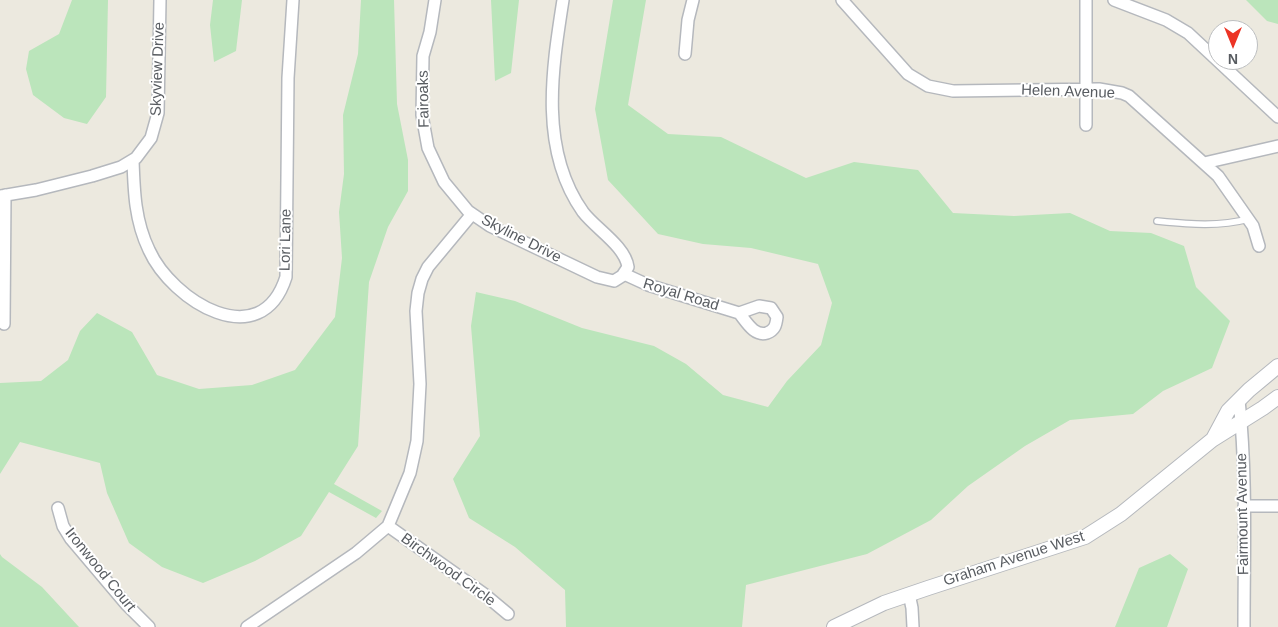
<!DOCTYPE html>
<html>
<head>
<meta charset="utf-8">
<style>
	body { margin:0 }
	#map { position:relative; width:1278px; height:627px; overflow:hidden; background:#ece9df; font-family:Helvetica,sans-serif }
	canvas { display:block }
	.north { position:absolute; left:1208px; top:20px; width:50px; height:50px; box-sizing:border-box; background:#fff; border:1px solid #bcbec0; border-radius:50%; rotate:180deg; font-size:14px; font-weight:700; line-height:20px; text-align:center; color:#585c61 }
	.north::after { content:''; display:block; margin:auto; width:18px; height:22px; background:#ec3425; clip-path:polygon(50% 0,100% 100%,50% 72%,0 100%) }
</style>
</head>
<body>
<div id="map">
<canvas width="1278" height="627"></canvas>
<div class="north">N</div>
</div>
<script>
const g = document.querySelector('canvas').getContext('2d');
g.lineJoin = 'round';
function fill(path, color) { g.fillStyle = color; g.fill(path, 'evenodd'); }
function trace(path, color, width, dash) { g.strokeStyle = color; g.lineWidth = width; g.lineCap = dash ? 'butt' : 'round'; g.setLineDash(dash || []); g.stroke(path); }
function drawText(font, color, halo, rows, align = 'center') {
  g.font = font + ' Helvetica,sans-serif'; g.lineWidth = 4; g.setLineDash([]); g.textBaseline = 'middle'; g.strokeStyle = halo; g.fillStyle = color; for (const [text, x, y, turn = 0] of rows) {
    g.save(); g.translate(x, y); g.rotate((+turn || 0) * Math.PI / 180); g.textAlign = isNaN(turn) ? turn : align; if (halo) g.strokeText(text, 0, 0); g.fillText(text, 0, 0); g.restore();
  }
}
fill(new Path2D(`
	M72 0H108L106 97 87 124 64 118 33 95 26 69 29 51 59 34Z
	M213 0H242L236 51 214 62 210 25Z
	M361 0H394L397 104 408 160V191L388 227 369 282 358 446 334 484 382 511 376 518 329 492 301 536 255 561 203 583 162 567 129 543 107 493 100 463 20 442 0 474V383L41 381 68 360 80 331 97 313 132 332 157 375 199 389 252 385 295 370 335 317 342 258 339 212 344 174 343 115 358 54Z
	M491 0H519L511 73 495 81Z
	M613 0H646L628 105 668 134 721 137 806 178 854 162 918 170 953 213 1014 216 1070 213 1110 231 1151 233 1184 246 1196 287 1230 321 1212 368 1163 391 1133 414 1070 420 1025 446 968 486 931 520 867 554 746 585 742 627H566L565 590 515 547 469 518 453 479 480 436 471 326 476 292 515 301 582 328 654 346 686 364 723 395 768 407 787 381 821 345 832 303 818 264 751 248 703 244 658 234 608 180 595 109Z
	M1246 0H1278V24L1267 21Z
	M0 554 2 557 42 587 79 627H0Z
	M1170 554 1188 569 1167 627H1115L1139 568Z`), '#bbe5bb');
const service = new Path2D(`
	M1157 221C1189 224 1218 227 1249 219`);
const minor = new Path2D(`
	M435 0 430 32 423 56 422 115 428 148 444 182 468 211 490 226 597 277 614 281 622 276 628 267C625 246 596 229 583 212 539 150 552 70 563 0
	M842 0 908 74 928 86 953 91 1099 89 1122 93 1129 96 1218 176 1253 226 1259 246
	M1086 0V125
	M1114 0 1166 20 1188 33 1278 117
	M685 54 688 20 693 0
	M133 160C134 192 135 221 149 250 172 301 261 356 286 277L288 78 293 0
	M1204 163 1278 146
	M0 196 36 190 92 176 121 167 136 158 151 138 158 113 160 0
	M624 274 648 285 739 313
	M759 306 771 308 777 317C776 325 775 330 767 333 754 337 746 321 739 313Z
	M4 324 5 195
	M1239 400C1247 475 1244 552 1244 627
	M1244 506H1278
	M58 508 63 526 71 539 126 604 149 627
	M388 526 484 594 508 614
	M909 594 912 608 913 627
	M247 627 356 553 388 526 410 473 417 441 420 384 416 311 418 293 422 279 428 267 472 214`);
const tertiary = new Path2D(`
	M1213 439 1228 411 1249 390 1278 366
	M834 627 884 603 928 588 1085 537 1121 514 1212 440 1263 408 1278 397`);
trace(service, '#b5b8bd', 8);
trace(minor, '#b5b8bd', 14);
trace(tertiary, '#b5b8bd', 16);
trace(service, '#fff', 5.5);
trace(minor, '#fff', 11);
trace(tertiary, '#fff', 14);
drawText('15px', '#585c61', '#fff', [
	["Skyview Drive",158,69,-88],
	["Helen Avenue",1068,92,2],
	["Fairoaks",424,99,-91],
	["Skyline Drive",521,239,27],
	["Lori Lane",286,240,-89],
	["Royal Road",681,295,17],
	["Fairmount Avenue",1243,514,-91],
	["Graham Avenue West",1014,559,-18],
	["Ironwood Court",100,570,51],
	["Birchwood Circle",448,570,36]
]);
</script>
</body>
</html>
